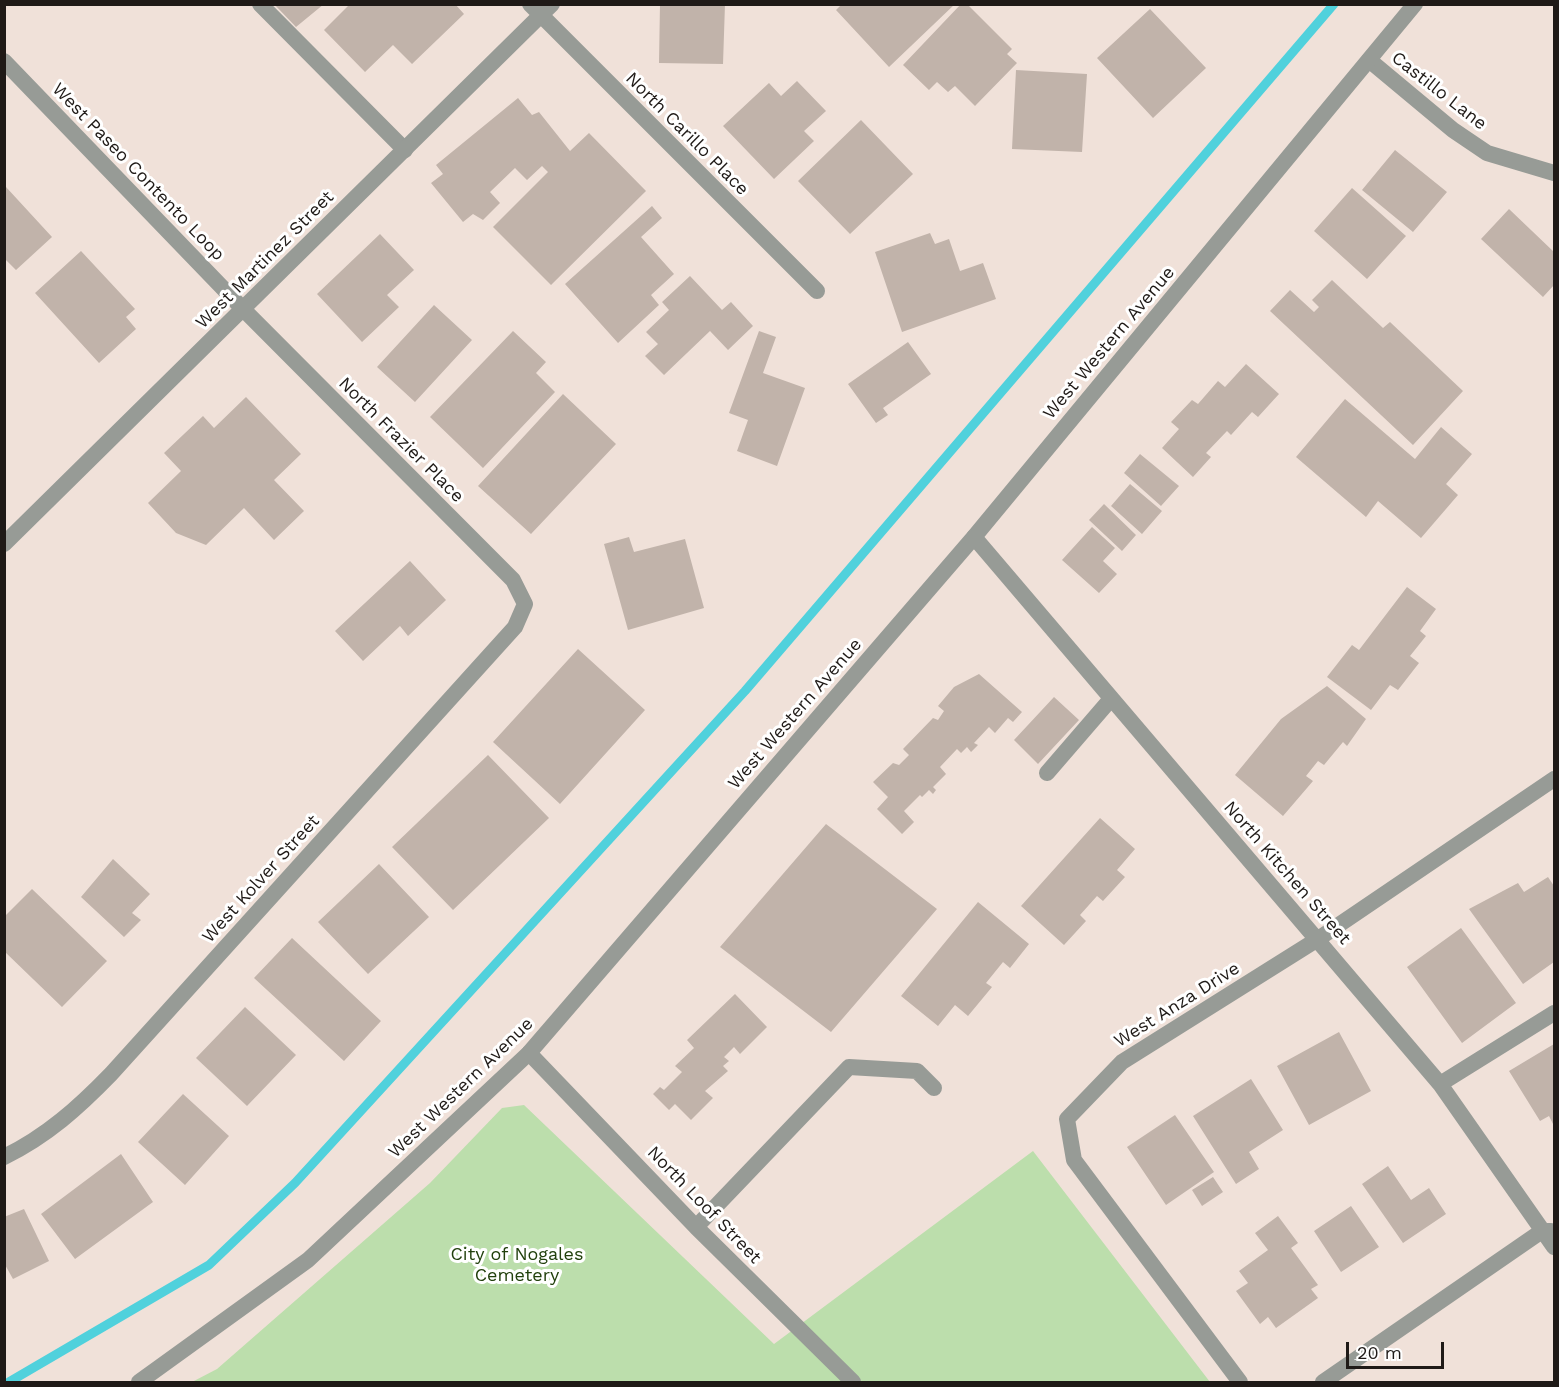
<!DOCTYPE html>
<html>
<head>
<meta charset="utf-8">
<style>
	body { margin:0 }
	#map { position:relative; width:1559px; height:1387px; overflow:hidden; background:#f0e1d9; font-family:"Work Sans",sans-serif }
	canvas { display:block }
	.frame { position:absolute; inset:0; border:6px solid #1f1a17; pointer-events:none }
	.scale { position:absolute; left:1346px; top:1342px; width:98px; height:27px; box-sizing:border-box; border:3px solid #1f1a17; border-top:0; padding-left:8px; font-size:18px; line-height:21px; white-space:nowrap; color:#1f1a17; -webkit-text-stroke:4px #fff; paint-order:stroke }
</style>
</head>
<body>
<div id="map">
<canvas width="1559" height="1387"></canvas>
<div class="frame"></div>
<div class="scale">20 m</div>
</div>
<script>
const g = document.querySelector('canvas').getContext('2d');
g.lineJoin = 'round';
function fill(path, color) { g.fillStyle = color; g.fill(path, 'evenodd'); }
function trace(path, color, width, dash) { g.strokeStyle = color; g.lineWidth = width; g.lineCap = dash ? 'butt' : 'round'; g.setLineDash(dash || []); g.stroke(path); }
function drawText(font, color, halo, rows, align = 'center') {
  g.font = font + ' "Work Sans",sans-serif'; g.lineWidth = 6; g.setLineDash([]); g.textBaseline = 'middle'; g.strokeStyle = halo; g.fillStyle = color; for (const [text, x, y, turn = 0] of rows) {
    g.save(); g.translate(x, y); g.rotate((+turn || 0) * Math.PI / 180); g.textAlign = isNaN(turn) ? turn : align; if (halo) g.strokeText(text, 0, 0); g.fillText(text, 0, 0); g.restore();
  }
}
fill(new Path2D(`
	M524 1105 774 1344 1033 1151 1210 1382H192L217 1369 430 1183 502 1108Z`), '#bcdeac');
trace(new Path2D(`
	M9 1382 209 1265 295 1183 745 691 1334 4`), '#50d1dc', 9);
fill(new Path2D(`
	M274 4H324L296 27Z
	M350 4H455L464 14 412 64 393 45 365 72 324 30Z
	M660 4H725L723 64 659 63Z
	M842 4H955L889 67 836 10Z
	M961 4H967L1012 49 1007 54 1017 63 975 106 955 86 948 92 937 82 929 90 903 65Z
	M1150 9 1206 68 1153 118 1097 58Z
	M1016 70 1087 74 1082 152 1012 149Z
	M797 81 826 111 804 131 814 141 774 179 723 126 769 83 781 96Z
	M518 98 532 115 539 112 570 151 589 133 646 191 551 285 493 227 548 172 542 166 527 180 515 168 490 192 500 203 483 220 473 214 463 222 431 183 443 174 436 165Z
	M861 120 913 174 850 234 798 181Z
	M1395 150 1447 192 1413 232 1362 190Z
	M6 187 52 237 16 270 4 258Z
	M1352 188 1406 236 1367 279 1314 231Z
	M652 206 662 218 641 237 674 274 651 295 659 305 618 343 565 284Z
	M1509 209 1554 252V285L1543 297 1481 239Z
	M930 233 935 244 949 239 960 271 983 263 996 299 902 332 875 252Z
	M380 234 414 270 387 295 399 307 362 342 317 294Z
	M81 251 135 309 126 317 136 329 99 363 35 293Z
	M690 276 722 310 731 302 753 326 728 350 710 331 664 375 645 356 658 344 646 332 669 310 662 302Z
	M1332 280 1383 328 1390 322 1463 391 1413 445 1270 311 1290 290 1314 312 1319 307 1312 300Z
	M434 305 472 340 415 402 377 367Z
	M513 331 546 362 536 373 555 392 483 468 430 417Z
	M759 331 776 337 763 373 805 388 777 466 737 451 748 420 729 413Z
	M908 342 931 374 883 408 888 415 876 423 848 384Z
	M1246 364 1279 394 1258 417 1252 412 1231 435 1227 431 1206 453 1211 457 1193 477 1162 448 1179 429 1171 422 1192 400 1198 404 1218 381 1225 387Z
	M563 394 616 444 531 534 478 486Z
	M246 397 301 454 274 480 304 511 274 540 244 508 206 545 176 533 148 503 181 471 164 453 203 416 214 428Z
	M1345 399 1415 459 1441 427 1472 454 1446 484 1458 495 1421 538 1378 501 1366 517 1296 457Z
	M1140 454 1179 486 1161 506 1124 473Z
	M1130 484 1162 511 1142 534 1111 506Z
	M1104 504 1136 535 1122 551 1089 520Z
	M1092 527 1115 548 1103 561 1117 574 1099 593 1062 560Z
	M629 537 634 552 685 539 704 608 628 630 604 544Z
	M410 561 446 600 408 636 400 626 363 661 335 631Z
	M1407 587 1436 609 1420 631 1426 636 1410 656 1419 663 1398 690 1390 685 1371 710 1327 677 1352 645 1359 650Z
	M578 649 645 710 560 804 493 742Z
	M979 674 1022 712 1013 722 1008 718 995 733 989 727 974 743 978 745 971 752 967 747 961 753 957 749 940 767 946 774 933 787 936 790 933 794 929 790 922 797 920 795 904 811 914 822 902 834 877 809 888 797 873 782 893 763 899 765 909 755 903 749 933 718 938 720 944 711 938 706 954 687Z
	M1327 686 1366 719 1347 746 1343 742 1324 765 1318 761 1306 776 1313 781 1283 816 1235 775 1281 719Z
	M1054 697 1079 720 1038 764 1014 740Z
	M488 755 549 818 453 910 392 847Z
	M1100 818 1135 849 1117 870 1125 877 1103 901 1097 896 1080 915 1086 921 1064 945 1021 906Z
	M826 824 937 909 831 1032 720 947Z
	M113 859 150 894 132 913 141 920 124 937 81 897Z
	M379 864 429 917 368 974 318 922Z
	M1548 877 1554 886V962L1523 984 1469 909 1518 883 1524 892Z
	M32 889 107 961 62 1007 4 951V917Z
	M978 902 1029 944 1010 968 1003 962 986 983 992 987 968 1016 955 1005 938 1026 901 996Z
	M1461 928 1516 1003 1462 1043 1407 967Z
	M292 938 381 1021 344 1061 254 978Z
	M735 994 767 1027 740 1054 734 1047 724 1057 729 1061 723 1066 728 1071 705 1091 713 1098 691 1120 675 1104 669 1110 653 1094 660 1087 664 1090 682 1072 675 1066 694 1048 687 1040Z
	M245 1007 296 1055 247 1106 196 1058Z
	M1339 1032 1371 1091 1309 1125 1277 1066Z
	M1554 1044V1126L1549 1116 1540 1121 1509 1071Z
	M1251 1079 1283 1130 1249 1152 1259 1169 1236 1184 1193 1116Z
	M183 1094 229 1136 185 1185 138 1142Z
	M1175 1115 1214 1172 1166 1205 1127 1147Z
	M121 1154 153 1202 75 1259 41 1214Z
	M1388 1166 1411 1200 1429 1188 1446 1214 1403 1243 1362 1184Z
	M1213 1177 1223 1192 1202 1206 1192 1190Z
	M1351 1206 1379 1247 1341 1272 1314 1231Z
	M24 1209 49 1261 13 1279 4 1263V1217Z
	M1278 1216 1298 1243 1291 1248 1318 1285 1311 1289 1318 1298 1276 1328 1268 1317 1260 1324 1236 1291 1248 1283 1239 1271 1268 1250 1255 1233Z`), '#c1b3aa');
trace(new Path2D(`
	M260 4 405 150`), '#979b96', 16);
trace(new Path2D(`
	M530 4 817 291
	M1369 60 1453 130 1487 153 1554 173
	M4 61 243 309 513 580 525 604 515 627 111 1074C79 1107 47 1136 4 1157
	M974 537 1440 1084 1554 1247
	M4 544 552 4
	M1047 773 1110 700
	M529 1053 696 1227 853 1382
	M1440 1084 1554 1013
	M696 1227 849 1067 917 1071 934 1088
	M1240 1382 1074 1160 1067 1119 1122 1062 1318 939 1554 779
	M1323 1382 1542 1231H1551`), '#979b96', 16);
trace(new Path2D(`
	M139 1382 308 1260 529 1053 974 537 1415 4`), '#979b96', 16);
drawText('18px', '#1f1a17', '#fff', [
	["Castillo Lane",1439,91,38],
	["North Carillo Place",687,134,45],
	["West Paseo Contento Loop",138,172,46],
	["West Martinez Street",265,260,-45],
	["West Western Avenue",1109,343,-50],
	["North Frazier Place",401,440,45],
	["West Western Avenue",795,714,-49],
	["North Kitchen Street",1287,873,49],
	["West Kolver Street",261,879,-48],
	["West Anza Drive",1177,1005,-32],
	["West Western Avenue",461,1088,-44],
	["North Loof Street",704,1205,46]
]);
drawText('18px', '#21400c', '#fff', [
	["City of Nogales",517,1255],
	["Cemetery",517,1276]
]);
</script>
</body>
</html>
